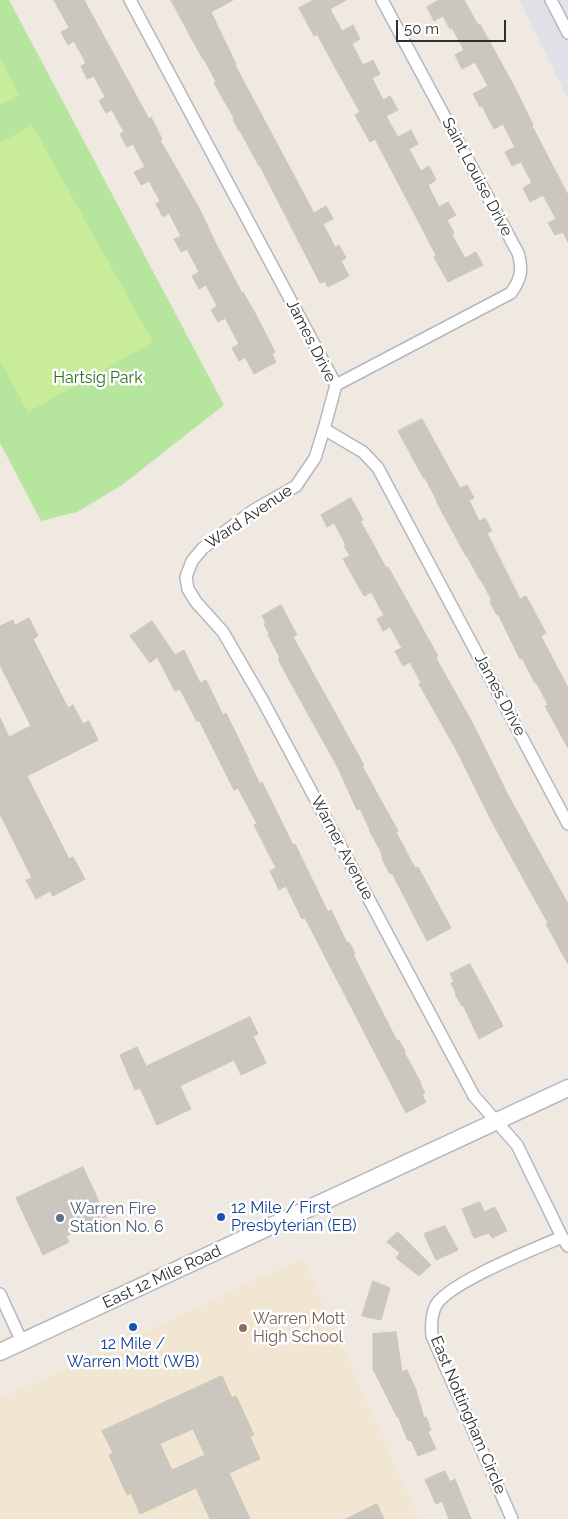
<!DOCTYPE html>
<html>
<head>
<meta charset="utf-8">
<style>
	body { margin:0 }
	#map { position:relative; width:568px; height:1519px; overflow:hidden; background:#efe9e1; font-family:Raleway,sans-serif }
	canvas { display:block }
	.scale { position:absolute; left:396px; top:20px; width:110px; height:22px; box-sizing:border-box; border:2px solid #2e2e2e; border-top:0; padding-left:6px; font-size:15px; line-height:18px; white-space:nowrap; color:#2e2e2e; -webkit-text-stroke:4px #fff; paint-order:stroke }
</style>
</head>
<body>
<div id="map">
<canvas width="568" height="1519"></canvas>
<div class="scale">50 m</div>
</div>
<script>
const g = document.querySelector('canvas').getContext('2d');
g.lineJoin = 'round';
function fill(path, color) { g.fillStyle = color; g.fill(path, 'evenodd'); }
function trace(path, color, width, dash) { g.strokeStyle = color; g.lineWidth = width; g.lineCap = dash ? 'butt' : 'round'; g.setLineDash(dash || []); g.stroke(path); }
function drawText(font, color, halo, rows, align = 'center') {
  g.font = font + ' Raleway,sans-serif'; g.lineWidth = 5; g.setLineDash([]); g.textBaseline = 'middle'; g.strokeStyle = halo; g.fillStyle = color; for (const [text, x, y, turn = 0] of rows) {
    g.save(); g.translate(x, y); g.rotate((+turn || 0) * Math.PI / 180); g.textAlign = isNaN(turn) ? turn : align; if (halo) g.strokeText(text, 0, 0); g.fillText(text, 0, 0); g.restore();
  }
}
fill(new Path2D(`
	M519 0H568V99Z`), '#e3e1e8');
fill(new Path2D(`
	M303 1258 419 1519H0V1399Z`), '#f0e6d1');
fill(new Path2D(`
	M0 0H9L224 405 122 485 77 512 41 521 0 443Z`), '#b6e59e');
fill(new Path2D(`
	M0 58 19 95 0 105Z
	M32 125 153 342 28 412 0 361V143Z`), '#c9ec9a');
const building = new Path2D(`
	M54 0H84L149 119 151 117 162 139 160 140 199 208 216 244 242 293 243 292 255 313 275 352 272 354 276 362 254 374 245 357 239 361 232 348 239 344 225 318 218 322 211 310 217 306 206 285 199 289 192 276 199 272 187 249 181 252 174 239 181 236 169 213 163 217 156 204 160 201 149 181 141 185 134 172 145 167 133 144 127 147 120 134 124 132 112 110 106 113 99 101 105 97 94 76 87 79 81 66 86 63 74 41 68 45 61 32 69 28Z
	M171 0H233L211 12 236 64 235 65 314 213 326 206 333 219 323 224 335 247 339 245 346 258 341 261 349 276 328 287 325 281 320 283 260 166H259L240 131H239L233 119 234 118 214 83 216 82 204 59H203Z
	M314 0H346L330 9 342 31 353 25 360 39 352 44 363 65 373 60 380 74 372 78 383 100 390 96 398 110 386 116 398 137 411 130 418 144 409 149 421 171 429 166 436 180 428 185 439 207 448 202 456 215 447 220 454 233 452 235 465 258 476 252 483 265 448 282 434 257 436 255 375 139 370 142 355 115 360 112 336 69 317 34 314 36 299 8Z
	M439 0H464L478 25 480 24 515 88 533 125 532 126 568 195V242L563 232 555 235 548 223 556 219 543 195 530 202 523 188 532 183 521 162 512 166 505 152 515 147 503 124 494 129 482 106 480 107 473 94 488 86 475 62 462 69 455 55 464 50 452 28 450 29 443 16 434 21 427 7Z
	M422 419 460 488 467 485 474 498 469 500 479 521 485 518 492 531 487 533 520 599 526 596 546 633 541 636 568 688V748L545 706 548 705 536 682 535 683 522 658 520 659 498 614 497 615 490 602 492 601 481 580H480L467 556H466L436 501H437L425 478 424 479 398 431Z
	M351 498 363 520 360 521 370 538 386 568 388 567 438 656 436 658 473 724 508 795 568 904V964L546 924 548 923 529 889 491 820 457 751 419 684 421 683 410 662 403 666 395 651 402 648 390 627 383 631 377 619 384 615 371 592 364 596 343 559 350 556 344 546 346 545 334 523 327 527 321 515Z
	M281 605 297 635 293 637 364 765 362 766 398 831 396 832 415 868 418 867 451 928 427 941 392 873 390 874 383 861 381 852 369 830H370L360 809 357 810 338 768 288 678 278 659 280 658 268 635 269 634 264 624 266 623 262 616Z
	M29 618 38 636 33 639 68 708 73 705 83 724 89 721 98 740 27 776 69 859 73 857 85 879 53 896 50 891 36 899 26 880 32 878 0 814V718L9 737 31 726 0 665V626L13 620 15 625Z
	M152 621 175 655 184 650 200 683 206 680 223 715 226 713 249 760H248L260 784 262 782 293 845 295 844 328 912 331 910 347 943 349 942 355 953 353 954 397 1041 399 1040 405 1051 404 1052 421 1083H420L425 1093 422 1095 426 1102 406 1113 305 918 302 919 286 886 279 890 270 871 276 868 254 825 257 824 238 788 234 790 199 720 197 722 180 689 175 691 157 657 150 663 130 636Z
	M470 964 503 1026 479 1039 463 1005 462 1006 455 994 456 993 451 983 454 982 450 974Z
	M250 1017 258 1034 253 1036 266 1063 241 1075 234 1060 180 1086 191 1109 157 1125 140 1088 135 1090 120 1055 137 1047 146 1066Z
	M83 1167 106 1217 66 1236 69 1242 43 1255 16 1198Z
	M480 1202 484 1212 495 1207 507 1231 492 1238 489 1233 474 1238 462 1209Z
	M445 1226 458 1250 436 1260 424 1234Z
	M398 1232 431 1265 419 1276 396 1258 400 1253 387 1242Z
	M373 1281 390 1288 381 1320 362 1316Z
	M396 1332 402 1372 407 1370 416 1390 424 1418 426 1417 431 1430 428 1432 436 1449 418 1456 411 1440 408 1441 398 1416 397 1417 373 1369V1334Z
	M222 1376 232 1398 236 1396 254 1435 250 1437 260 1459 229 1473 250 1519H210L196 1488 140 1514 131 1493 127 1495 109 1455 113 1453 102 1431ZM193 1429 205 1455 172 1470 160 1444Z
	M445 1471 450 1482 455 1479 471 1519H449L442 1501 436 1504 425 1480Z
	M377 1504 384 1519H346Z`);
fill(building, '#cbc7bf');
trace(building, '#cbc5ba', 1);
const minor = new Path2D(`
	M130 0 336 385 324 429 315 458 296 486 254 510 203 548 192 561 186 577 188 589 196 602 223 632 263 701 474 1096 517 1145 562 1237 568 1246
	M551 0 568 33
	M336 385 511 293C521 279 523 269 518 253L382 0
	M324 429 363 452 378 468 568 824
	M0 1294 22 1342
	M512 1519 432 1336C431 1325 431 1315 436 1305 450 1282 534 1249 562 1237`);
const secondary = new Path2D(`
	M0 1352 568 1088`);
trace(minor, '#b4b7c1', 14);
trace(secondary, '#b4b7c1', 19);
trace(minor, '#fff', 11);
trace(secondary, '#fff', 16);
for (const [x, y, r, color] of [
	[221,1217,5,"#1a4fb4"],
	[60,1218,5,"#5c6f8a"],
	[133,1327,5,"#1a4fb4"],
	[243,1328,5,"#8d6e63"]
]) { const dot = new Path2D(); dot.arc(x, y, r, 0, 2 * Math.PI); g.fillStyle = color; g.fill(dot); trace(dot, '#fff', 2); }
drawText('16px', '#2e2e2e', '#fff', [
	["Saint Louise Drive",477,177,62],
	["James Drive",311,341,63],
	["Ward Avenue",249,517,-34],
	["James Drive",500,695,62],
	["Warner Avenue",342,848,62],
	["East 12 Mile Road",162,1277,-25],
	["East Nottingham Circle",468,1415,67]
]);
drawText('16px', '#2c6e1b', '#fff', [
	["Hartsig Park",98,378]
]);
drawText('16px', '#164399', '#fff', [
	["12 Mile / First",231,1208],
	["Presbyterian (EB)",231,1226],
	["12 Mile /",133,1344,"center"],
	["Warren Mott (WB)",133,1362,"center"]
], 'left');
drawText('16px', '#4e5e75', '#fff', [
	["Warren Fire",70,1209],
	["Station No. 6",70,1227]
], 'left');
drawText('16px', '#785e54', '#fff', [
	["Warren Mott",253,1319],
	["High School",253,1337]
], 'left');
</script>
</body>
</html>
